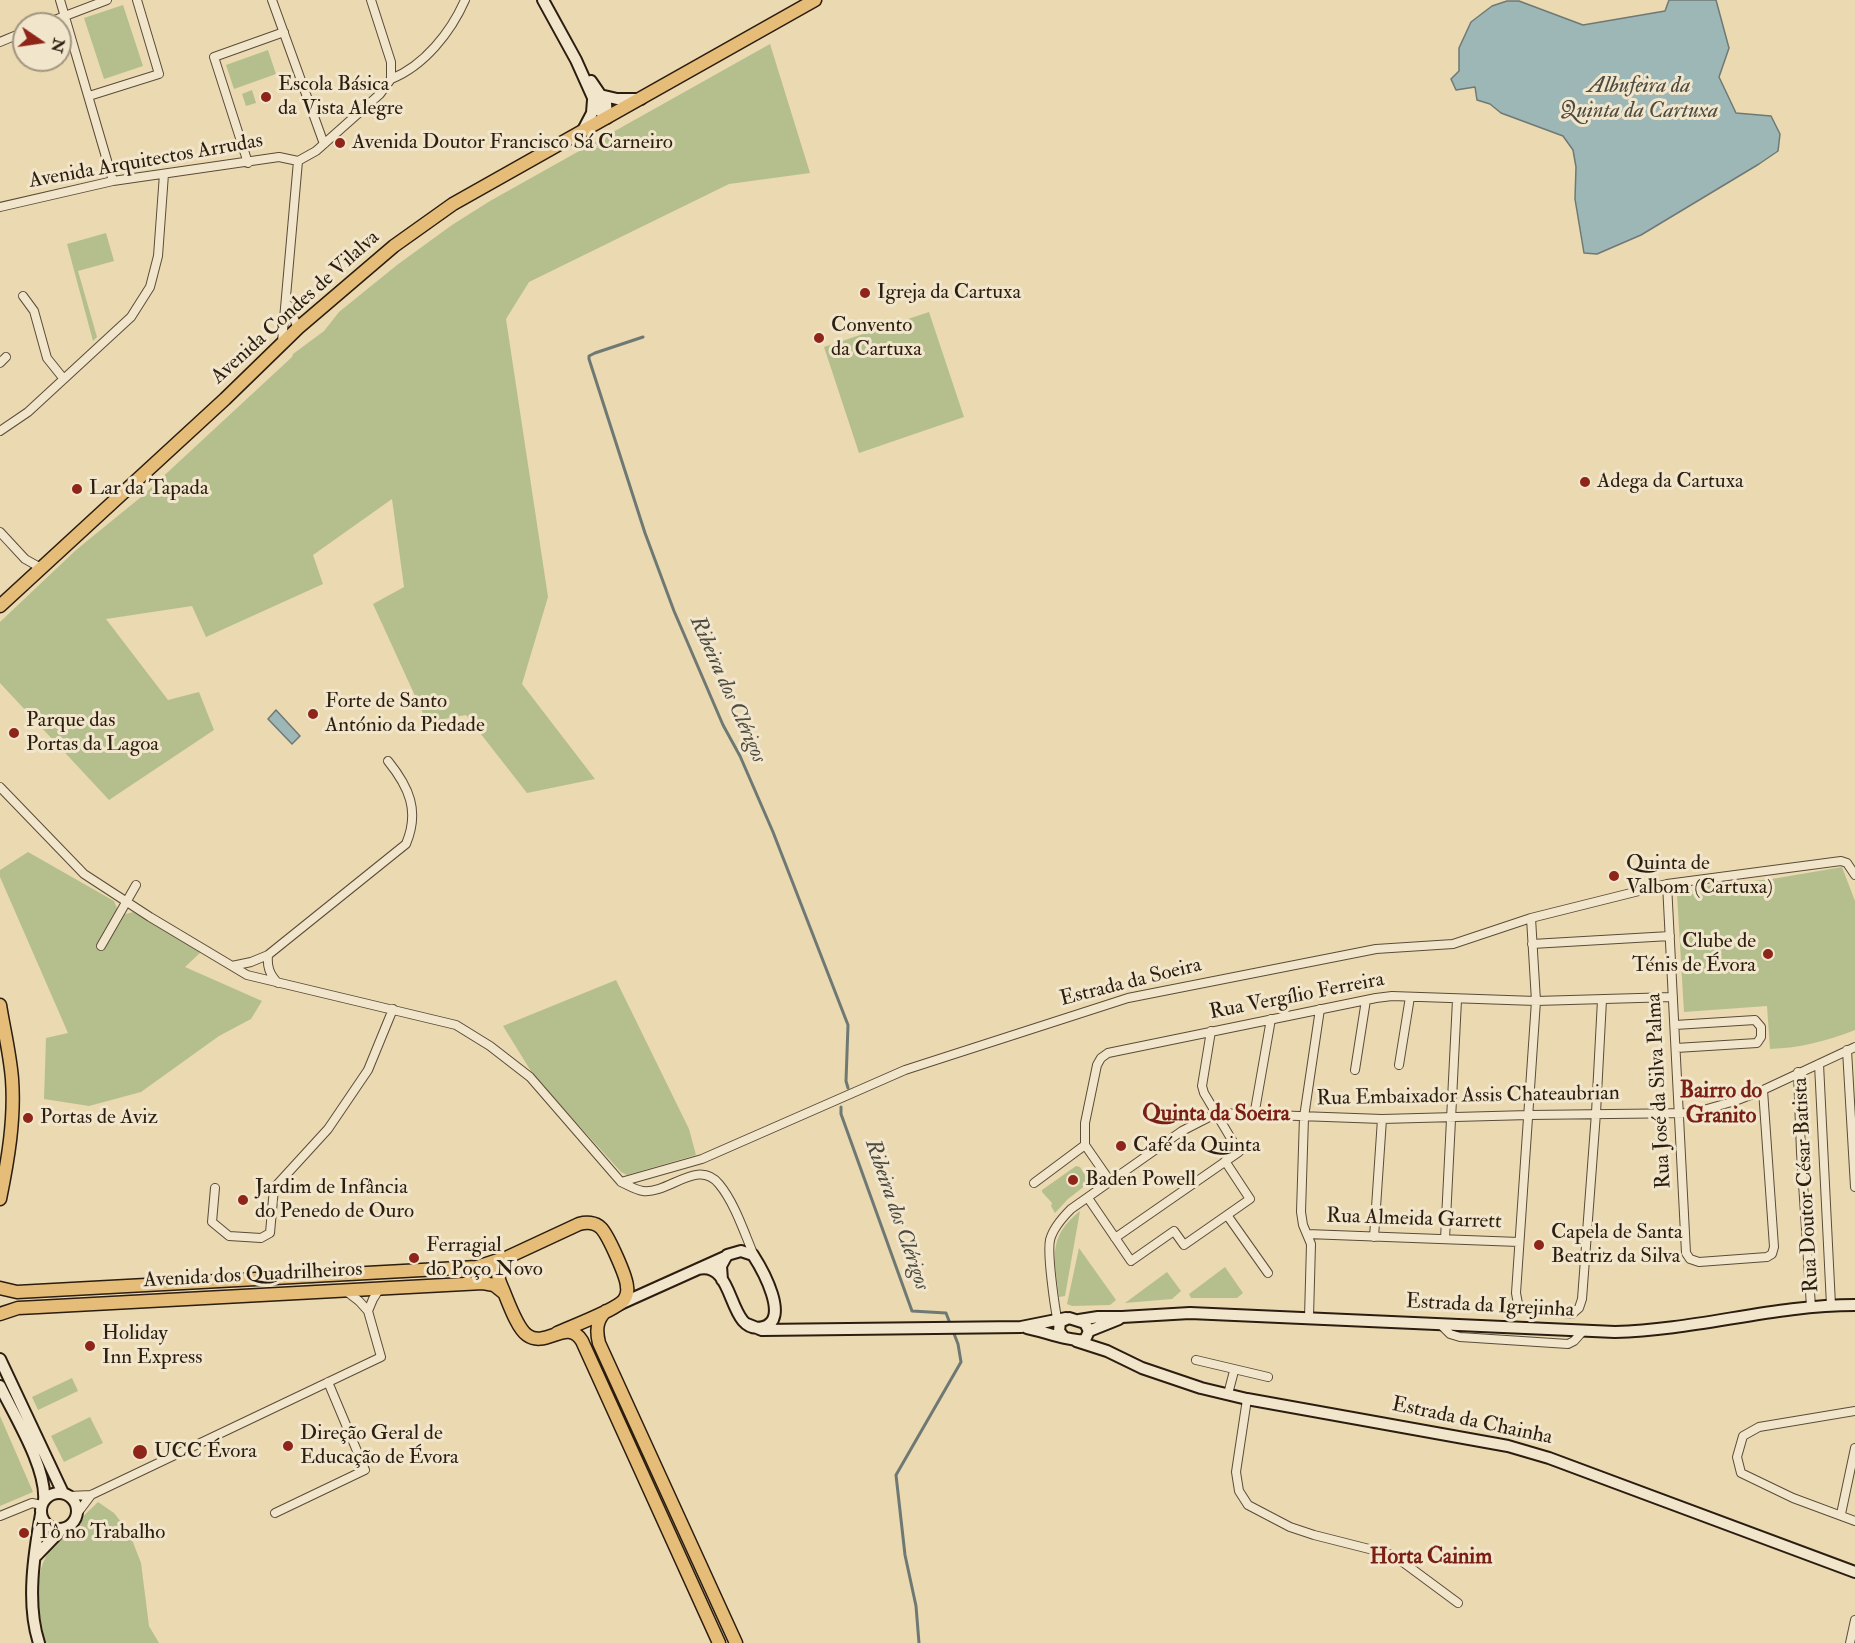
<!DOCTYPE html>
<html>
<head>
<meta charset="utf-8">
<style>
	body { margin:0 }
	#map { position:relative; width:1855px; height:1643px; overflow:hidden; background:#ead9b1; font-family:"IM FELL Double Pica",serif }
	canvas { display:block }
	.north { position:absolute; left:12px; top:12px; width:60px; height:60px; box-sizing:border-box; background:#f1e6cc; border:2px solid #a29680; border-radius:50%; rotate:103deg; font-size:16px; font-weight:700; line-height:24px; text-align:center; color:#2b1d0f }
	.north::after { content:''; display:block; margin:auto; width:21px; height:27px; background:#8f2418; clip-path:polygon(50% 0,100% 100%,50% 72%,0 100%) }
</style>
</head>
<body>
<div id="map">
<canvas width="1855" height="1643"></canvas>
<div class="north">N</div>
</div>
<script>
const g = document.querySelector('canvas').getContext('2d');
g.lineJoin = 'round';
function fill(path, color) { g.fillStyle = color; g.fill(path, 'evenodd'); }
function trace(path, color, width, dash) { g.strokeStyle = color; g.lineWidth = width; g.lineCap = dash ? 'butt' : 'round'; g.setLineDash(dash || []); g.stroke(path); }
function drawText(font, color, halo, rows, align = 'center') {
  g.font = font + ' "IM FELL Double Pica",serif'; g.lineWidth = 6; g.setLineDash([]); g.textBaseline = 'middle'; g.strokeStyle = halo; g.fillStyle = color; for (const [text, x, y, turn = 0] of rows) {
    g.save(); g.translate(x, y); g.rotate((+turn || 0) * Math.PI / 180); g.textAlign = isNaN(turn) ? turn : align; if (halo) g.strokeText(text, 0, 0); g.fillText(text, 0, 0); g.restore();
  }
}
fill(new Path2D(`
	M123 5 143 66 104 79 84 18Z
	M770 44 810 173 729 184 529 282 506 319 548 597 522 684 595 779 527 793 466 715 427 722 373 604 404 587 392 499 313 555 323 584 206 637 192 606 106 619 168 700 199 692 214 730 109 800 0 683V622L76 550 141 497 292 357 293 354 324 331 339 312 397 265 452 225 490 201Z
	M268 50 276 74 234 89 226 65Z
	M252 90 256 103 246 106 242 94Z
	M106 233 114 261 78 271 97 337 93 341 67 244Z
	M929 312 964 417 859 453 824 347Z
	M28 852 114 901 117 908 126 914 133 912 201 952 185 967 262 1001 251 1019 219 1036 141 1092 89 1106 44 1099 46 1038 68 1033 0 877V870Z
	M1842 867 1855 901V1030C1827 1041 1800 1048 1770 1049L1767 1006 1684 1012 1677 894 1713 885 1772 879Z
	M616 980 689 1129 696 1155 627 1175 621 1172 534 1076 503 1026Z
	M1076 1166 1080 1167 1087 1178 1086 1185 1068 1199 1055 1213 1051 1206 1052 1203 1042 1192V1190Z
	M1080 1211 1065 1296 1059 1297C1055 1259 1046 1238 1080 1211Z
	M1079 1248 1116 1300 1110 1305 1072 1306 1067 1304Z
	M1225 1267 1243 1293 1237 1298H1191L1189 1294Z
	M1167 1272 1181 1291 1172 1299 1125 1303Z
	M72 1378 78 1391 38 1410 32 1397Z
	M0 1416 33 1492 0 1506Z
	M90 1417 103 1443 64 1462 51 1436Z
	M98 1502 114 1513 129 1532 141 1563 149 1626 159 1643H46C38 1611 29 1565 59 1541 64 1537 71 1536 76 1532 81 1527 81 1521 84 1516 88 1511 94 1506 98 1502Z`), '#b5bf8d');
const water = new Path2D(`
	M1669 0H1716L1729 48 1719 77 1736 113 1771 116 1780 134 1778 151 1759 164 1641 235 1597 254 1584 253 1575 199 1576 167 1573 150 1563 136 1501 113 1490 104 1477 100 1475 87 1456 90 1451 79 1459 71V48L1471 22 1492 6 1507 1H1519L1583 25 1665 11Z
	M276 710 300 736 292 744 268 719Z`);
fill(water, '#9db7b7');
trace(water, '#6f7974', 1.5);
trace(new Path2D(`
	M643 337 595 353 589 356V359L645 533 674 611 723 725 740 756 773 832 848 1025 846 1081 848 1088
	M841 1107V1114L912 1311 946 1313 958 1344 961 1362 896 1475 905 1555 916 1606 919 1643`), '#6f7974', 3);
const street = new Path2D(`
	M60 0 113 181
	M272 0 324 144
	M44 24 107 0
	M0 42 24 32
	M391 79C424 66 451 32 465 0
	M89 96 159 74 137 0
	M298 161 316 151 380 94 391 79V62L371 0
	M248 163 214 57 284 32
	M0 207 113 181 279 157 298 161
	M23 296 34 311 47 358 63 378
	M288 305 298 328
	M282 342 298 161
	M0 363 6 357
	M0 431 28 412 131 317 150 287 158 256 164 174
	M0 532 25 559 41 568
	M0 787 84 874 150 917 247 975 456 1025 490 1046 530 1077 621 1182C628 1185 635 1190 643 1191 669 1194 698 1158 719 1184 735 1203 745 1235 755 1258
	M1667 884 1686 1253 1690 1259 1699 1262 1767 1257 1772 1254 1774 1247 1763 1090
	M1531 918 1536 1001 1516 1293 1518 1304 1526 1309 1572 1314 1579 1308 1582 1299 1596 1113 1602 1000
	M1532 944 1670 936
	M101 946 136 885
	M268 955C267 966 269 974 278 983
	M232 966 251 962 268 955 406 844C420 811 409 787 388 761
	M1675 1025 1755 1020 1761 1027V1037L1757 1043 1676 1048
	M1847 1050 1855 1187
	M1819 1064 1831 1305
	M1399 1065 1410 997
	M1355 1070 1366 1000
	M1798 1072 1801 1152 1811 1307
	M1254 1116 1271 1019
	M1110 1181 1085 1145V1123L1097 1065 1101 1058 1108 1053 1376 998 1392 996 1536 1001 1673 997
	M621 1182 702 1159 905 1070 1128 998 1376 949 1453 944 1531 918 1667 884 1841 861 1847 863 1855 875
	M1034 1183 1085 1145
	M215 1188 212 1222 229 1236 261 1238 270 1233 274 1188 328 1129 368 1070 393 1009
	M1088 1198 1131 1261 1174 1231 1184 1245 1250 1199 1225 1161
	M1227 1215 1268 1273
	M1307 1234 1519 1242
	M1374 1237 1382 1119
	M1115 1238 1239 1152 1204 1093 1202 1086 1211 1031
	M1445 1239 1457 1000
	M368 1311 373 1299 380 1288
	M1309 1317 1311 1244 1303 1225 1301 1212 1304 1117 1320 1009
	M1058 1324C1055 1308 1047 1255 1050 1240 1053 1228 1062 1218 1071 1209L1182 1131 1217 1113 1382 1119 1529 1115 1693 1113 1735 1101 1763 1090 1855 1047
	M1440 1324 1450 1334 1460 1337 1568 1344 1574 1341 1583 1331
	M1196 1360 1268 1377
	M1228 1394 1234 1371
	M1247 1399 1236 1472 1239 1491 1248 1505 1290 1527 1314 1535 1389 1554 1404 1563 1458 1603
	M1855 1411 1759 1427 1743 1436 1737 1457 1741 1473 1793 1498 1855 1521
	M69 1496 91 1495 381 1357 368 1311 359 1301 346 1291
	M275 1513 365 1470 328 1382
	M1841 1514 1855 1448
	M76 1515 91 1495
	M0 1516 32 1503 42 1505
	M1850 1643 1855 1620`);
const secondary = new Path2D(`
	M543 0 576 60 598 109 607 118
	M591 81 606 103 607 118
	M600 95 617 99H641
	M582 132 592 113 593 100
	M698 1269C737 1260 726 1336 763 1327 791 1320 762 1269 753 1255L741 1251 727 1255 721 1266 722 1280
	M618 1305 727 1256
	M1079 1320 1098 1317H1122L1190 1313 1615 1332C1696 1330 1774 1305 1855 1305
	M747 1324 762 1330 1021 1327 1066 1318
	M1027 1328C1043 1331 1071 1342 1085 1340L1089 1331 1085 1323 1069 1318 1060 1322 1059 1331 1063 1336
	M1089 1331 1119 1319
	M1076 1341 1107 1351 1142 1368 1201 1388 1247 1399 1508 1446 1549 1458 1855 1572
	M0 1359 63 1493
	M0 1386C15 1417 47 1468 44 1501
	M41 1511a18 18 0 1 1 36 0a18 18 0 1 1-36 0Z
	M36 1556 62 1529
	M39 1643C26 1604 34 1554 41 1514`);
const primary = new Path2D(`
	M0 606 225 399 298 328 394 246 453 204 815 0
	M0 1005C4 1030 10 1054 12 1079 15 1119 8 1160 0 1199
	M0 1288 17 1292 477 1267 504 1258
	M606 1311C596 1320 596 1331 599 1343L736 1643
	M0 1314 18 1308 38 1307 483 1283 494 1285 504 1293
	M557 1333C570 1327 616 1310 624 1300 626 1297 628 1292 627 1287 627 1277 608 1235 601 1228 595 1222 586 1222 579 1224L508 1257C497 1264 496 1274 501 1285 507 1298 516 1327 527 1335 546 1349 567 1317 582 1341L719 1643`);
trace(street, '#5b4c38', 10);
trace(secondary, '#2b1d0f', 14);
trace(primary, '#2b1d0f', 15);
trace(street, '#f1e6cc', 8);
trace(secondary, '#f1e6cc', 10);
trace(primary, '#e5bc78', 12);
for (const [x, y, r, color] of [
	[266,97,6,"#8f2418"],
	[340,143,6,"#8f2418"],
	[865,293,6,"#8f2418"],
	[819,338,6,"#8f2418"],
	[1585,482,6,"#8f2418"],
	[77,489,6,"#8f2418"],
	[313,714,6,"#8f2418"],
	[14,733,6,"#8f2418"],
	[1614,876,6,"#8f2418"],
	[1768,954,6,"#8f2418"],
	[28,1118,6,"#8f2418"],
	[1121,1146,6,"#8f2418"],
	[1073,1180,6,"#8f2418"],
	[243,1200,6,"#8f2418"],
	[1539,1245,6,"#8f2418"],
	[414,1258,6,"#8f2418"],
	[90,1346,6,"#8f2418"],
	[288,1446,6,"#8f2418"],
	[140,1452,8,"#8f2418"],
	[24,1533,6,"#8f2418"]
]) { const dot = new Path2D(); dot.arc(x, y, r, 0, 2 * Math.PI); g.fillStyle = color; g.fill(dot); trace(dot, '#f1e6cc', 2); }
drawText('21px', '#2b1d0f', '#f1e6cc', [
	["Escola Básica",278,85],
	["da Vista Alegre",278,109],
	["Avenida Doutor Francisco Sá Carneiro",352,143],
	["Igreja da Cartuxa",877,293],
	["Convento",831,326],
	["da Cartuxa",831,350],
	["Adega da Cartuxa",1597,482],
	["Lar da Tapada",89,489],
	["Forte de Santo",325,702],
	["António da Piedade",325,726],
	["Parque das",26,721],
	["Portas da Lagoa",26,745],
	["Quinta de",1626,864],
	["Valbom (Cartuxa)",1626,888],
	["Clube de",1756,942,"right"],
	["Ténis de Évora",1756,966,"right"],
	["Portas de Aviz",40,1118],
	["Café da Quinta",1133,1146],
	["Baden Powell",1085,1180],
	["Jardim de Infância",255,1188],
	["do Penedo de Ouro",255,1212],
	["Capela de Santa",1551,1233],
	["Beatriz da Silva",1551,1257],
	["Ferragial",426,1246],
	["do Poço Novo",426,1270],
	["Holiday",102,1334],
	["Inn Express",102,1358],
	["Direção Geral de",300,1434],
	["Educação de Évora",300,1458],
	["UCC Évora",154,1452],
	["Tô no Trabalho",36,1533]
], 'left');
drawText('21px', '#2b1d0f', '#f1e6cc', [
	["Avenida Arquitectos Arrudas",146,162,-10],
	["Avenida Condes de Vilalva",296,308,-42],
	["Estrada da Soeira",1131,983,-14],
	["Rua Vergílio Ferreira",1297,997,-11],
	["Rua José da Silva Palma",1660,1091,-93],
	["Rua Embaixador Assis Chateaubrian",1468,1097,-1],
	["Rua Doutor César Batista",1807,1185,-93],
	["Rua Almeida Garrett",1414,1220,2],
	["Avenida dos Quadrilheiros",253,1276,-3],
	["Estrada da Igrejinha",1490,1307,3],
	["Estrada da Chainha",1472,1422,12]
]);
drawText('italic 22px', '#4d4b41', '#f1e6cc', [
	["Albufeira da",1639,87],
	["Quinta da Cartuxa",1639,112],
	["Ribeira dos Clérigos",727,690,66],
	["Ribeira dos Clérigos",896,1215,71]
]);
drawText('bold 22px', '#7a1f14', '#f1e6cc', [
	["Bairro do",1721,1092],
	["Granito",1721,1117],
	["Quinta da Soeira",1216,1115],
	["Horta Cainim",1431,1558]
]);
</script>
</body>
</html>
